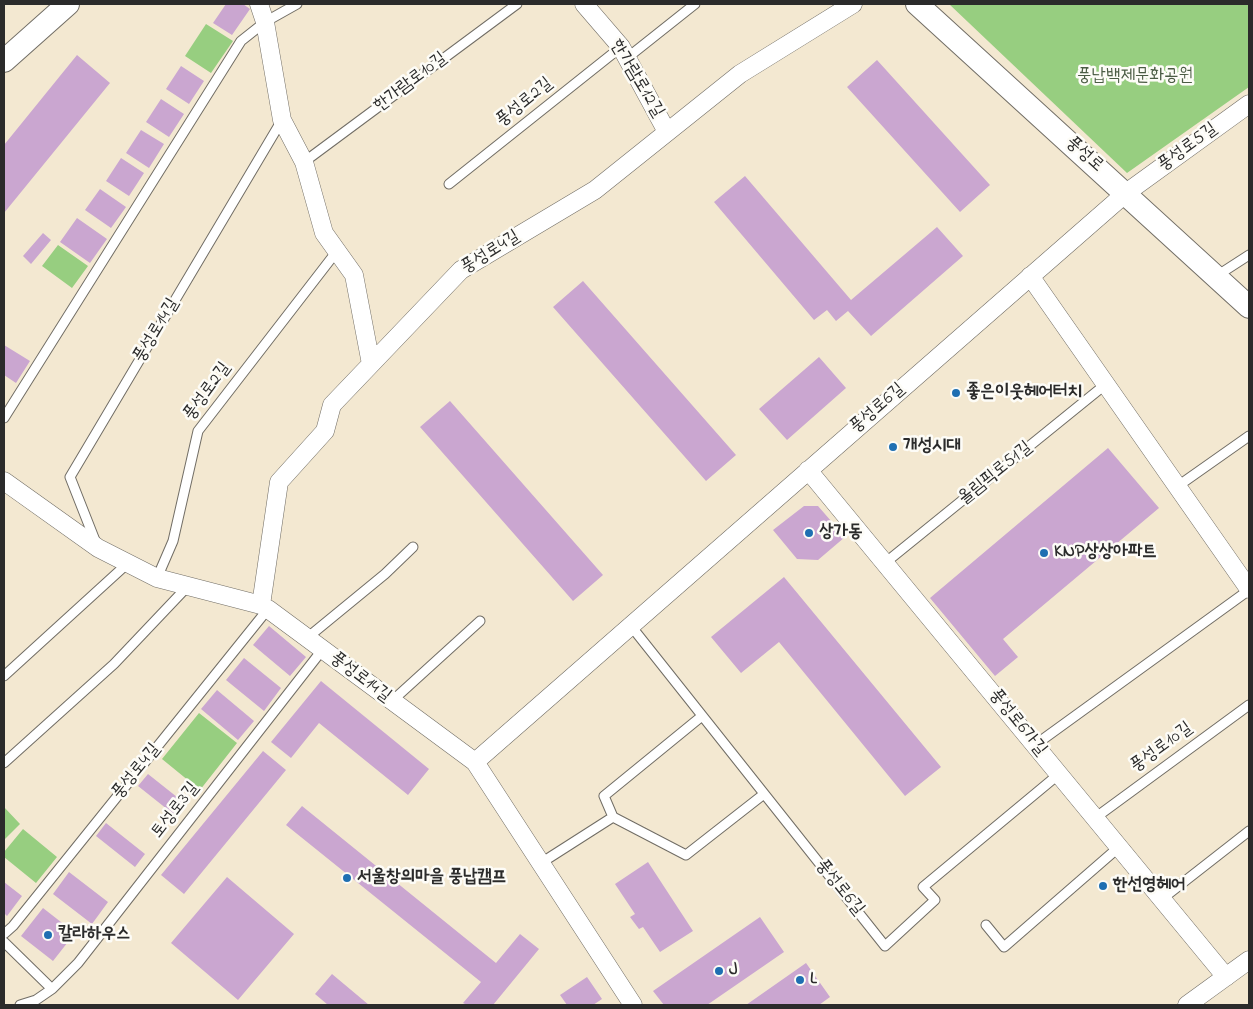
<!DOCTYPE html>
<html>
<head>
<meta charset="utf-8">
<style>
	body { margin:0 }
	#map { position:relative; width:1253px; height:1009px; overflow:hidden; background:#f3e8d1; font-family:"Indie Flower",sans-serif }
	canvas { display:block }
	.frame { position:absolute; inset:0; border:5px solid #2b2b2b; pointer-events:none }
</style>
</head>
<body>
<div id="map">
<canvas width="1253" height="1009"></canvas>
<div class="frame"></div>
</div>
<script>
const g = document.querySelector('canvas').getContext('2d');
g.lineJoin = 'round';
function fill(path, color) { g.fillStyle = color; g.fill(path, 'evenodd'); }
function trace(path, color, width, dash) { g.strokeStyle = color; g.lineWidth = width; g.lineCap = dash ? 'butt' : 'round'; g.setLineDash(dash || []); g.stroke(path); }
function drawText(font, color, halo, rows, align = 'center') {
  g.font = font + ' "Indie Flower","Poor Story",sans-serif'; g.lineWidth = 5; g.setLineDash([]); g.textBaseline = 'middle'; g.strokeStyle = halo; g.fillStyle = color; for (const [text, x, y, turn = 0] of rows) {
    g.save(); g.translate(x, y); g.rotate((+turn || 0) * Math.PI / 180); g.textAlign = isNaN(turn) ? turn : align; if (halo) g.strokeText(text, 0, 0); g.fillText(text, 0, 0); g.restore();
  }
}
fill(new Path2D(`
	M949 4H1249V87L1127 173Z
	M206 24 233 41 211 73 185 56Z
	M58 245 88 266 72 288 42 266Z
	M199 713 237 743 200 790 162 759Z
	M4 807 20 824 4 840Z
	M23 829 57 857 36 883 4 857V852Z`), '#97ce80');
fill(new Path2D(`
	M226 4H243L250 9 232 35 213 23Z
	M77 55 110 83 4 213V145Z
	M877 60 990 185 960 212 847 87Z
	M181 66 204 81 189 104 166 89Z
	M161 99 184 114 169 137 146 122Z
	M141 130 164 144 149 168 126 153Z
	M121 158 144 173 129 196 106 181Z
	M745 176 851 300 937 227 963 256 871 336 848 311 836 321 827 310 814 320 714 202Z
	M100 189 126 207 111 228 85 210Z
	M77 218 107 239 90 263 60 242Z
	M43 233 51 240 31 264 23 256Z
	M583 281 736 455 706 481 553 307Z
	M4 345 30 361 16 383 4 375Z
	M819 357 846 388 787 440 759 409Z
	M450 401 603 575 573 601 420 427Z
	M1108 448 1159 508 1003 639 1018 657 995 676 930 598Z
	M804 506H818L845 537 818 560 797 559 773 530Z
	M784 577 941 767 905 796 779 642 741 673 711 637Z
	M269 626 306 657 290 676 253 645Z
	M244 658 281 688 264 711 226 680Z
	M321 681 429 769 408 795 319 723 291 758 271 742Z
	M217 690 254 721 238 740 201 709Z
	M263 751 286 770 184 894 161 875Z
	M148 774 187 805 177 817 138 786Z
	M302 806 496 963 520 934 539 949 493 1005H467L463 1003 481 982 286 825Z
	M106 823 145 854 135 867 96 836Z
	M648 862 693 931 660 952 643 927 639 929 630 917 635 914 615 884Z
	M69 872 108 902 92 924 53 894Z
	M227 877 294 934 238 1000 171 943Z
	M4 882 22 896 7 916 4 913Z
	M43 908 75 933 53 961 21 936Z
	M760 917 784 952 707 1005H664L653 991Z
	M806 963 830 997 819 1005H746Z
	M332 974 369 1005H328L315 994Z
	M587 977 602 999 593 1005H567L560 995Z`), '#caa6d0');
const service = new Path2D(`
	M627 58 695 4
	M304 162 517 4
	M449 184 621 47
	M1215 277 1249 255
	M4 418 241 41 265 22 297 4
	M1178 486 1249 436
	M96 543 70 477 282 120
	M885 563 1106 384
	M157 578 173 541 198 431 337 251
	M631 626 885 946 935 900 923 887 1059 774
	M307 638 385 574 413 547
	M4 676 128 563
	M392 701 480 621
	M1035 745 1249 590
	M4 763 114 664 188 586
	M613 817 686 855 764 794
	M1095 818 1249 705
	M541 863 613 817 604 796 702 716
	M1162 899 1249 831
	M986 925 1004 947 1119 847
	M4 934 13 926 268 609
	M4 942 52 989
	M20 1005 36 1000 52 989 78 963 323 649`);
const minor = new Path2D(`
	M259 4 265 22 282 120 304 162 324 233 354 275 371 364
	M584 4 621 47 667 132
	M1030 276 1249 589
	M808 470 1226 977
	M4 481 98 548 157 578 261 605 268 609 475 762 633 1005
	M261 605 279 482 325 431 332 405 461 270 595 190 740 74 853 4
	M475 762 1126 193 1249 104
	M1187 1005 1249 960`);
const tertiary = new Path2D(`
	M917 4 1249 307
	M4 61 68 4`);
trace(service, '#716d65', 11);
trace(minor, '#716d65', 19);
trace(tertiary, '#716d65', 24);
trace(service, '#fff', 9);
trace(minor, '#fff', 18);
trace(tertiary, '#fff', 22);
for (const [x, y, r, color] of [
	[956,393,5,"#1f6fb2"],
	[893,447,5,"#1f6fb2"],
	[809,533,5,"#1f6fb2"],
	[1044,553,5,"#1f6fb2"],
	[347,878,5,"#1f6fb2"],
	[1103,886,5,"#1f6fb2"],
	[48,935,5,"#1f6fb2"],
	[719,971,5,"#1f6fb2"],
	[800,980,5,"#1f6fb2"]
]) { const dot = new Path2D(); dot.arc(x, y, r, 0, 2 * Math.PI); g.fillStyle = color; g.fill(dot); trace(dot, '#fdfcf7', 2); }
drawText('18px', '#4b5c44', '#fdfcf7', [
	["풍납백제문화공원",1135,77]
]);
drawText('18px', '#2b2b2b', '#fdfcf7', [
	["한가람로12길",636,79,59],
	["한가람로10길",411,83,-37],
	["풍성로2길",525,103,-39],
	["풍성로5길",1188,148,-36],
	["풍성로",1084,155,42],
	["풍성로4길",491,253,-32],
	["풍성로14길",157,331,-59],
	["풍성로2길",208,392,-54],
	["풍성로6길",878,409,-41],
	["올림픽로51길",996,474,-39],
	["풍성로14길",360,678,37],
	["풍성로6가길",1017,723,51],
	["풍성로10길",1162,748,-36],
	["풍성로4길",137,772,-51],
	["토성로3길",176,811,-52],
	["풍성로6길",839,888,51]
]);
drawText('bold 18px', '#2b2b2b', '#fdfcf7', [
	["좋은이웃헤어터치",966,393],
	["개성시대",903,447],
	["상가동",819,533],
	["KNP상상아파트",1054,553],
	["서울창의마을 풍납캠프",357,878],
	["한선영헤어",1113,886],
	["칼라하우스",58,935],
	["J",729,971],
	["L",810,980]
], 'left');
</script>
</body>
</html>
